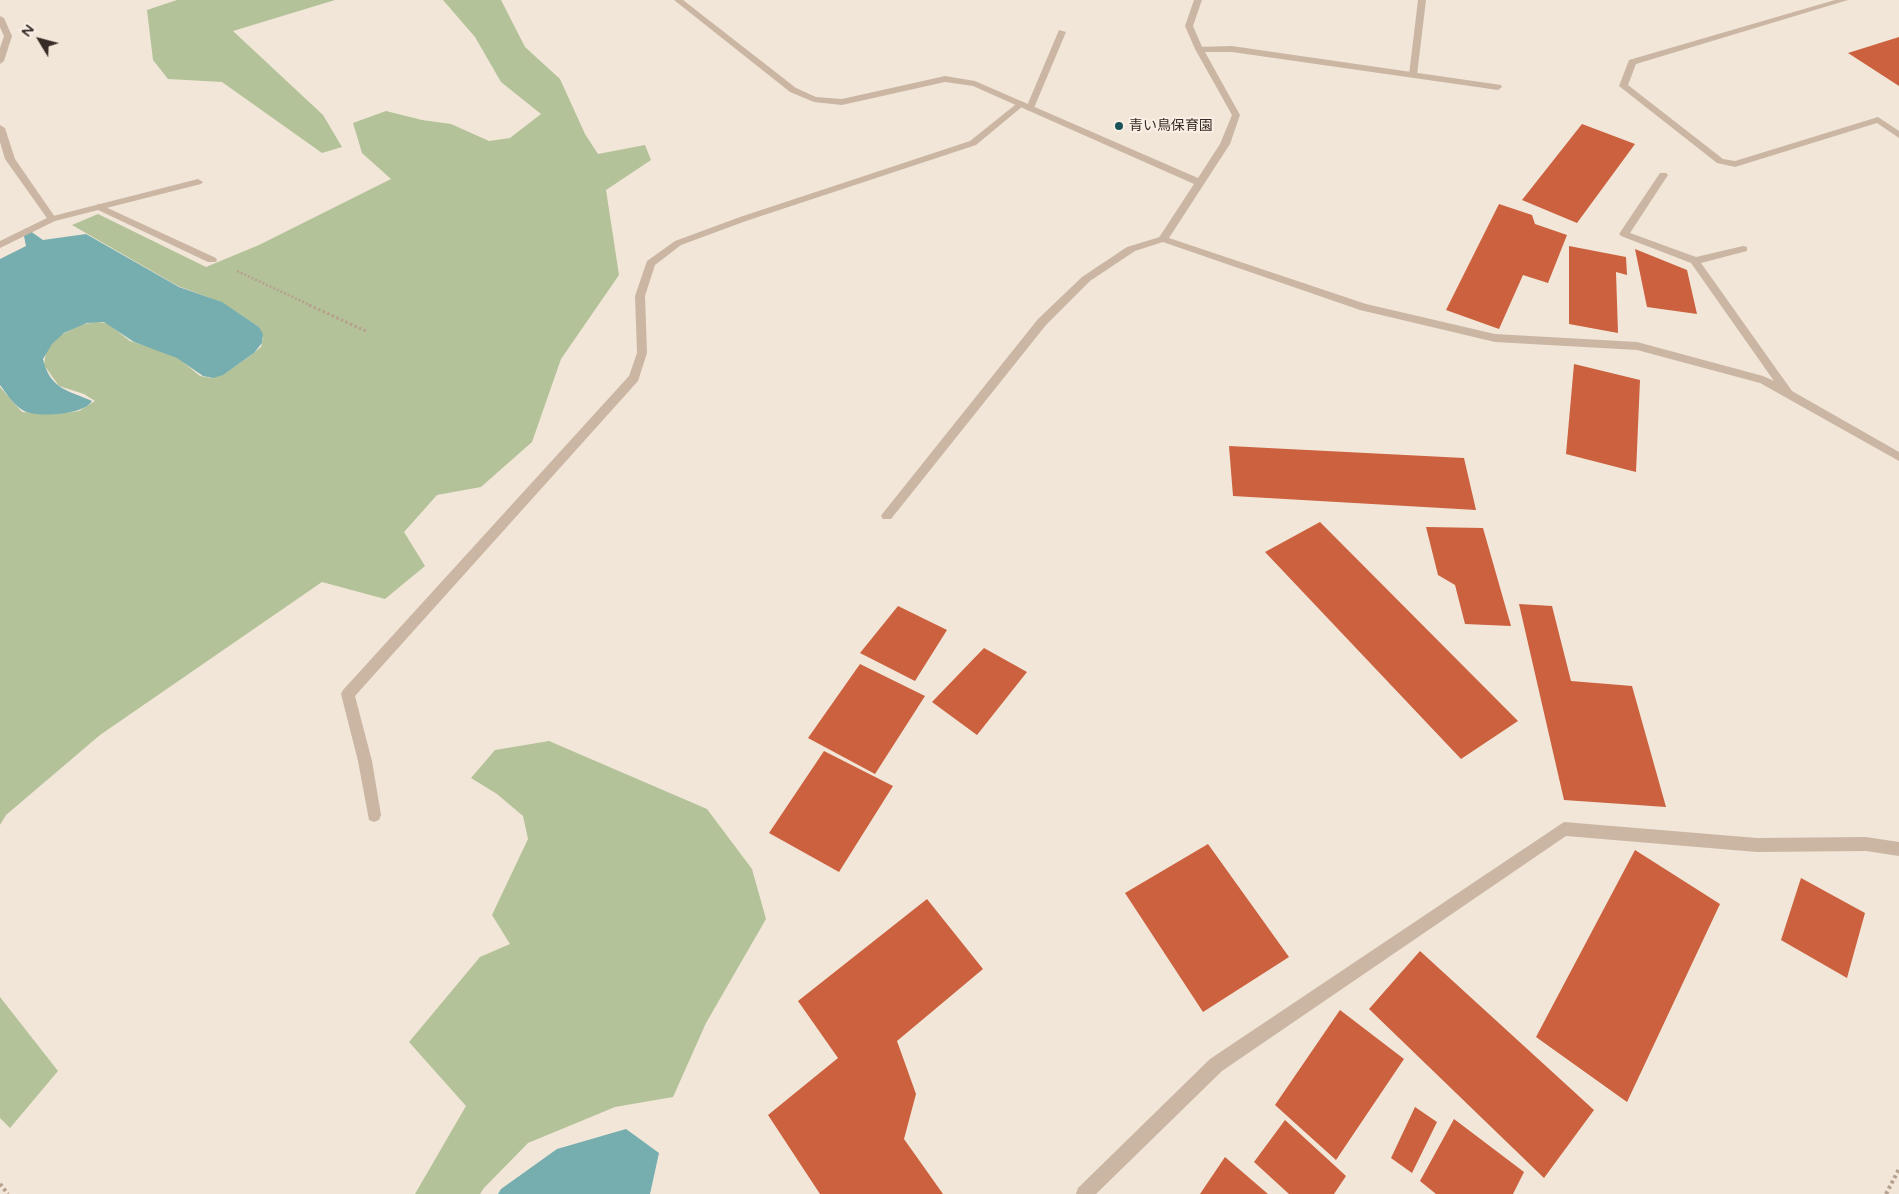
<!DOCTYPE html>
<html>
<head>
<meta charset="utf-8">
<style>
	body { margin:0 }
	#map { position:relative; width:1899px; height:1194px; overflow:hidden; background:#f2e6d8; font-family:"Varela Round",sans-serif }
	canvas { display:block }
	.north { position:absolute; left:15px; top:15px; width:50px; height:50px; -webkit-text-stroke:4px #faf0e5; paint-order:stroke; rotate:307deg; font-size:14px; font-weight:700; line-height:20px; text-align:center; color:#362b26 }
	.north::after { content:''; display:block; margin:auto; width:18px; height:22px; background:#362b26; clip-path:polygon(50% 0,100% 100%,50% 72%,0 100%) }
</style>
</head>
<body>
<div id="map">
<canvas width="1899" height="1194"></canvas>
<div class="north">N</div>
</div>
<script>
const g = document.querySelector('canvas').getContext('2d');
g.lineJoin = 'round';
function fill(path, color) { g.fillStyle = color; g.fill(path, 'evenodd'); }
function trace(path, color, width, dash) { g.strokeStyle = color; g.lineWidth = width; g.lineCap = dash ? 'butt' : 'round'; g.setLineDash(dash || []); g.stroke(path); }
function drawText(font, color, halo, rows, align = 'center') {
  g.font = font + ' "Varela Round","Noto Sans JP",sans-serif'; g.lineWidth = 4; g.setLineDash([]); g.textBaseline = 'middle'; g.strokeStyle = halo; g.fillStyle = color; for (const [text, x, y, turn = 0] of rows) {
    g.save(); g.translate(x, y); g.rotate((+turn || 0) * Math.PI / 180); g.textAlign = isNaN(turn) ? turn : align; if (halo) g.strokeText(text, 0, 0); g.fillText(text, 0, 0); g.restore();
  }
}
fill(new Path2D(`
	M177 0H335L233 31 323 115 342 147 322 153 222 82 168 79 153 60 147 10Z
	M443 0H501L525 47 560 79 585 134 598 154 645 145 651 160 606 190 619 275 561 359 532 442 481 487 437 495 404 532 425 566 385 599 322 582 100 735 6 815 0 825V387L22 412 55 414 79 411 95 401 84 394 59 386 44 365 46 351 57 337 81 325 95 322 107 323 130 341 176 356 200 376 211 378 224 374 250 356 261 347 263 338 259 327 221 302 178 286 72 225 98 214 206 267 259 245 391 179 362 153 353 123 386 111 422 120 451 124 489 141 510 138 541 114 501 82 475 37Z
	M549 741 707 809 752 869 766 919 706 1023 673 1097 615 1107 528 1143 484 1188 480 1194H415L466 1106 409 1042 480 957 510 944 492 915 528 839 523 816 497 794 471 778 495 750Z
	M0 997 58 1071 10 1128 0 1118Z`), '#b3c298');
fill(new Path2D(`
	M26 228 43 240 86 234 179 287 222 302 259 327 263 334 262 343 254 353 223 375 213 378 203 376 177 358 134 342 104 322 87 323 64 333 52 344 43 359C50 389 67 390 92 401 85 415 33 419 21 409 13 404 6 393 0 385V259L26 246 23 231Z
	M626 1129 659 1153 650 1194H498L501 1189 557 1149Z`), '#76aeb0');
fill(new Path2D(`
	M1899 37V86L1848 53Z
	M1582 124 1635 144 1577 223 1522 200Z
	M1499 204 1532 215 1535 224 1567 235 1548 283 1523 275 1499 329 1446 310Z
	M1569 246 1626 257 1627 275 1616 272 1618 333 1569 324Z
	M1635 249 1687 270 1697 314 1647 307Z
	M1574 364 1640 380 1636 472 1566 454Z
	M1229 446 1464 458 1476 510 1233 496Z
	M1320 522 1518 721 1461 759 1265 552Z
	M1426 527 1483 528 1511 626 1465 624 1455 585 1438 575Z
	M1519 604 1552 606 1571 681 1632 686 1666 807 1564 800Z
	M898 606 947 630 915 681 860 653Z
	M984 648 1027 672 977 735 932 702Z
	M860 664 925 696 875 774 808 738Z
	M824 751 893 786 839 872 769 833Z
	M1208 844 1289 957 1203 1012 1125 893Z
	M1635 850 1720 904 1627 1102 1536 1037Z
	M1801 878 1865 913 1847 978 1781 940Z
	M927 899 983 969 897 1041 916 1094 904 1139 943 1194H820L768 1115 838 1058 798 1001Z
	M1420 951 1594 1110 1544 1178 1369 1009Z
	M1340 1010 1404 1059 1336 1160 1275 1105Z
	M1415 1107 1437 1122 1412 1173 1391 1158Z
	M1454 1119 1524 1172 1513 1194H1436L1420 1181Z
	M1285 1120 1346 1176 1334 1194H1289L1254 1162Z
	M1225 1157 1268 1194H1200Z`), '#cb613e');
trace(new Path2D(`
	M237 271 312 306`), '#b6a08e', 2.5, [2, 2]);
trace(new Path2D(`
	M309 305 368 332`), '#b6a08e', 3, [2.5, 2.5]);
trace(new Path2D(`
	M0 1184 8 1194
	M1886 1194 1899 1169`), '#b6a08e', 4, [3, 3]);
fill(new Path2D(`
	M1194 0H1202L1193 26 1203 49 1199 52 1195 49 1185 26Z
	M1418 0H1426L1417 75 1413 78 1409 75Z
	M0 16 4 18 12 36 4 61 0 64V48L4 36 0 27Z
	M1059 30 1066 32 1034 108 1030 111 1027 110 1026 108Z
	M1020 101 1023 102V106L976 145 746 221 681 245 655 265 645 296 647 353 638 381 355 696 372 761 381 815 379 820 374 822 369 820 358 761 341 694 343 690 629 376 637 353 635 296 647 261 675 241 740 217 970 141Z
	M0 125 5 128 15 159 55 217V221H49L5 159 0 142Z
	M99 204 216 258 217 260 216 262H208L96 209V205Z
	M1163 236 1168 239 1166 241 1135 251 1090 281 1046 325 891 519H883L881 516 883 513 1038 319 1082 277 1127 247Z`), '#cbb6a4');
fill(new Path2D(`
	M674 0H683L796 88 816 97 842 99 945 76 975 81 1198 178 1220 144 1232 115 1195 49 1196 47 1232 46 1501 85 1502 87 1498 90 1232 52H1205L1240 115 1230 144 1169 238 1366 304 1495 334 1637 342 1763 376 1774 381 1691 263 1621 236 1619 234 1660 173H1666L1668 175 1630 233 1696 257 1743 246 1747 247V251L1701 263 1792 391 1899 452V461L1760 383 1637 350 1495 342 1360 310 1160 241 1158 239 1194 184 973 86 945 82 842 105 814 102 790 92Z
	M1835 0H1848L1636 64 1628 85 1723 159 1735 161 1878 117 1899 131V138L1877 123 1735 167 1717 163 1619 86 1629 60Z
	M198 179 203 182 201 184 55 221 0 248V241L49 217Z
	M1564 822 1757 838 1866 837 1899 842V856L1866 851 1757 852 1566 836 1222 1071 1096 1194H1076L1078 1188 1210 1059Z`), '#cbb6a4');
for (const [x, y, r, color] of [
	[1119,126,5,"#1a5459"]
]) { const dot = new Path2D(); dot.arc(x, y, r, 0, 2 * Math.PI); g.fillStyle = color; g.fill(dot); trace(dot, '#faf0e5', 2); }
drawText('14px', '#362b26', '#faf0e5', [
	["青い鳥保育園",1129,126]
], 'left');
</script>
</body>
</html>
